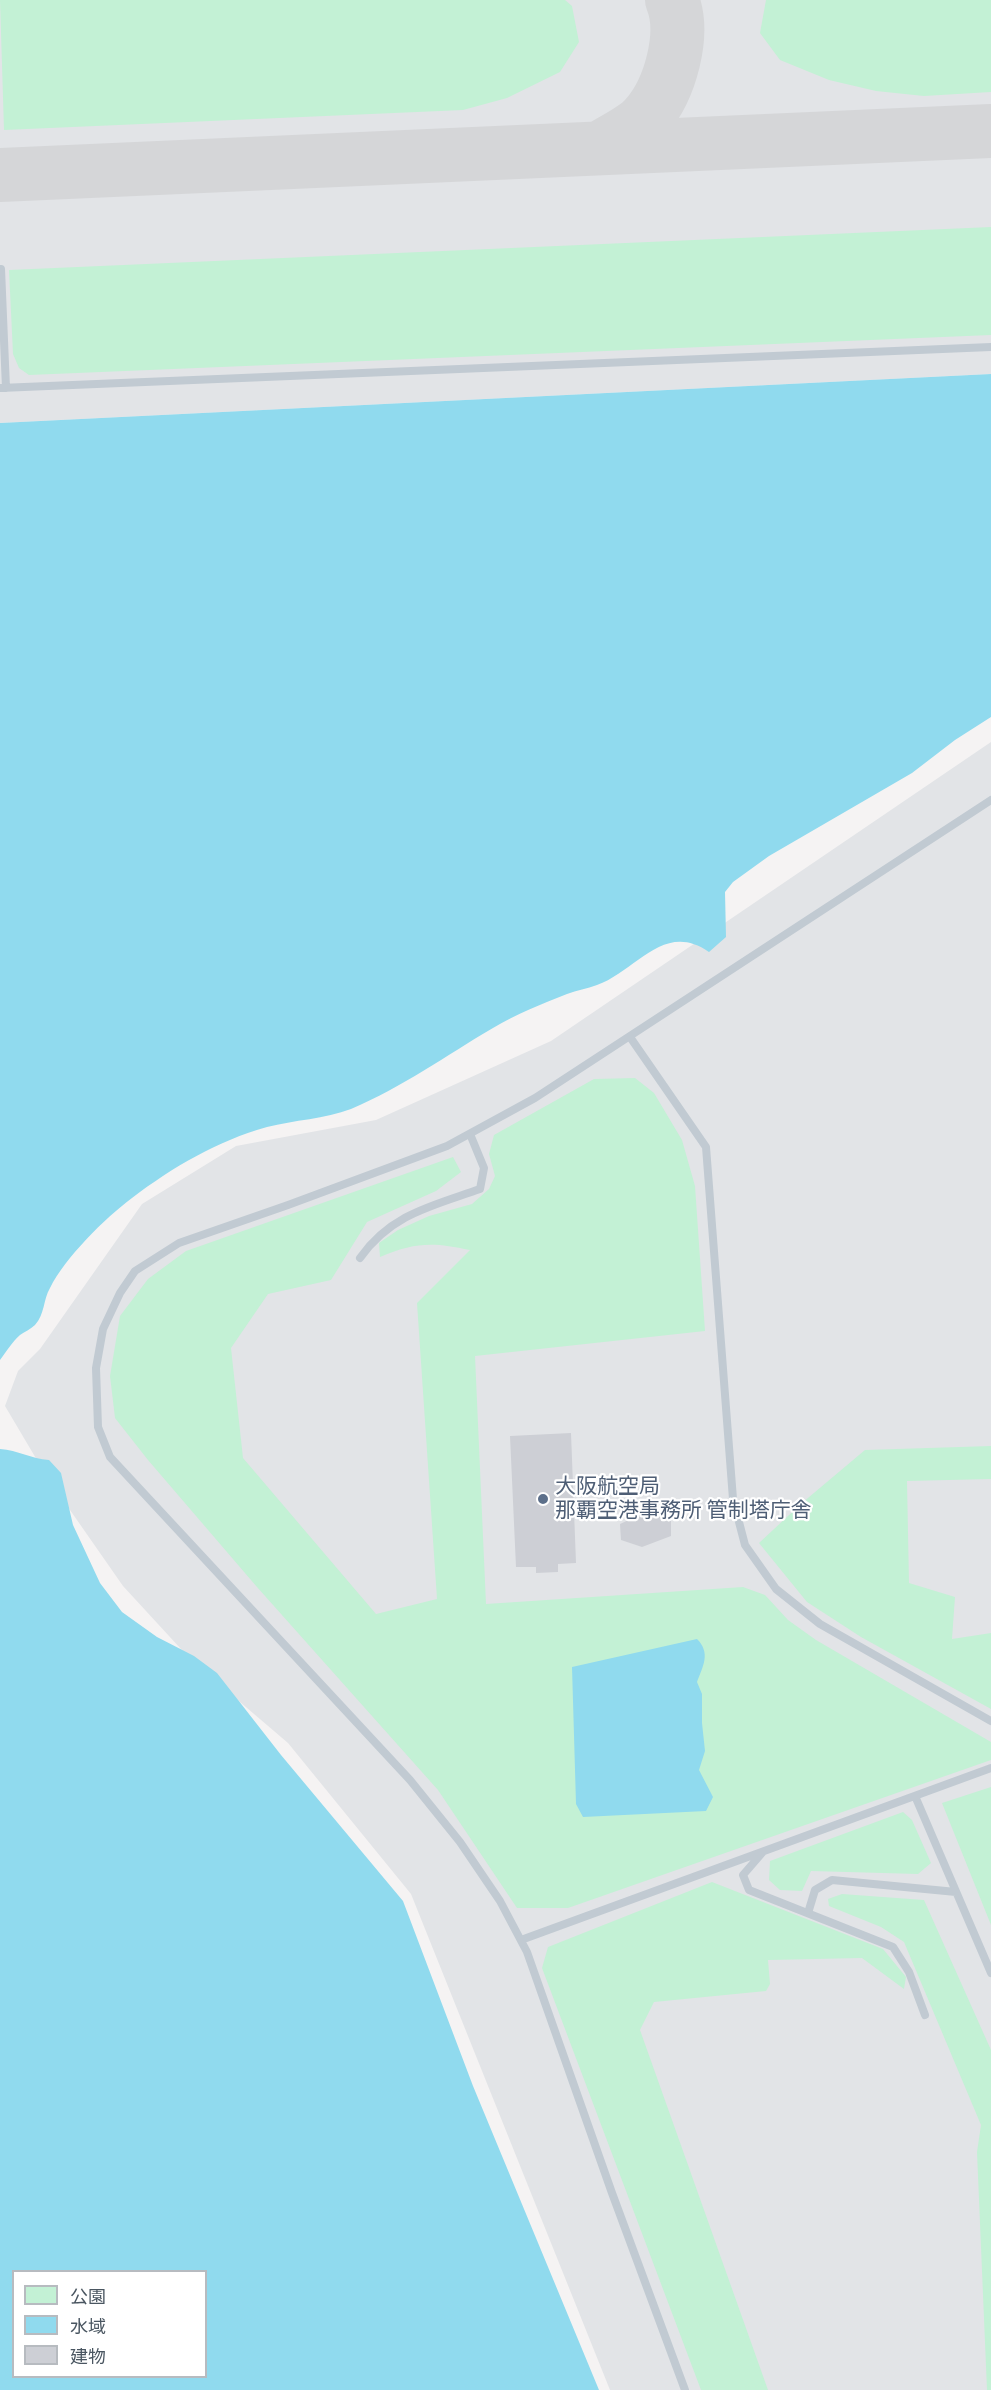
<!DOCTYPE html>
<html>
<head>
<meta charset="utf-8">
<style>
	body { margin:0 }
	#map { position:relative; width:991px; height:2390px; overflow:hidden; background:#f5f3f3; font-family:Cabin,"Noto Sans JP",sans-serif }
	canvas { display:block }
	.legend { position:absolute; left:12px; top:2270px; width:195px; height:108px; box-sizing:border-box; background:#fff; border:2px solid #b7bbc0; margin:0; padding:8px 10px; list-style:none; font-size:18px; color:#4a5661 }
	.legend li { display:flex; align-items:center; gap:12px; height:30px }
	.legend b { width:30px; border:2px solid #b7bbc0 }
</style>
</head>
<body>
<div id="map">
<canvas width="991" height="2390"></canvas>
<ul class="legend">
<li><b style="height:16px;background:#c3f1d5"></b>公園</li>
<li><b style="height:16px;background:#90daee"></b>水域</li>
<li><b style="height:16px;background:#cdcfd5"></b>建物</li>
</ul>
</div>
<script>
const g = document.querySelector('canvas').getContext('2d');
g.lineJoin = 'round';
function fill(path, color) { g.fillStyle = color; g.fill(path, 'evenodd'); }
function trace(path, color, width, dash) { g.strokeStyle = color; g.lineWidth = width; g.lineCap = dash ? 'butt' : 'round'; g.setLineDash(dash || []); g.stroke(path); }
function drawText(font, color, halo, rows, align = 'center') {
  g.font = font + ' Cabin,"Noto Sans JP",sans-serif'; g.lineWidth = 4.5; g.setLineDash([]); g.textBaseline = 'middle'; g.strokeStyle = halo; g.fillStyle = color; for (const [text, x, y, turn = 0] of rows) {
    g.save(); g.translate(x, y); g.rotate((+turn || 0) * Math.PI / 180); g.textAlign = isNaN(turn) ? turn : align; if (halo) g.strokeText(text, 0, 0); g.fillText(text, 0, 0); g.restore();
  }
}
fill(new Path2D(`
	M0 0H991V374L0 423Z
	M991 742V2390H610L411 1894 288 1743 192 1661 123 1586 47 1477 5 1406 18 1371 40 1349 142 1204 236 1146 376 1120 551 1041Z`), '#e2e4e7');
fill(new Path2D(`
	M0 0H565L572 6 579 42 560 72 507 98 463 110 4 130Z
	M766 0H991V92L924 96 876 91 829 80 780 60 760 33Z
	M991 227V335L29 375 19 368 13 354 9 270Z
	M635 1078 654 1093 682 1140 695 1186 705 1331 475 1356 486 1604 743 1587 765 1595 788 1620 816 1640 991 1742V1760L568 1908H517L438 1790 257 1587 148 1460 115 1418 110 1376 120 1316 148 1279 186 1251 453 1157 461 1172 436 1191 367 1222 331 1280 268 1294 231 1348 243 1458 376 1614 437 1599 417 1303 470 1250C433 1242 415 1242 380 1257L379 1243 398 1230 429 1216 472 1204 489 1189 495 1176 489 1154 494 1135 594 1079Z
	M991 1446V1479L907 1481 909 1583 955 1597 952 1639 991 1633V1709L861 1637 807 1602 759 1543 802 1503 865 1450Z
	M991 1787V1925L942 1803Z
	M903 1812 912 1820 931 1863 918 1874 811 1871 802 1891 780 1890 769 1880 770 1861Z
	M712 1882 883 1949 906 1977 904 1989 862 1958 768 1960 770 1984 766 1991 654 2002 640 2030 768 2390H701L542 1968 548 1947Z
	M842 1894 924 1900 991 2050V2390H987L977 2152 981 2125 904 1942 881 1927 829 1906 828 1899Z`), '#c3f1d5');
fill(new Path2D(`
	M991 374V717L955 740 912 773 769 856 733 882 725 892 726 937 709 952C664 920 636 971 597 985 587 989 577 990 567 994 542 1004 516 1014 493 1028 445 1056 403 1087 351 1109 325 1119 294 1120 267 1127 217 1141 173 1167 132 1198 105 1218 65 1258 50 1288 43 1300 45 1314 35 1325 31 1329 24 1332 20 1335 12 1342 6 1352 0 1360V423Z
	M0 1449C18 1450 31 1459 49 1460L61 1473 73 1525 100 1583 122 1612 157 1637 194 1656 217 1673 281 1755 403 1901 473 2086 599 2390H0ZM14 2272H206V2376H14Z
	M697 1639C711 1653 703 1666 697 1682L702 1694V1723L705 1751 699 1770 713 1797 706 1811 583 1817 576 1804 572 1667Z`), '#90daee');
trace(new Path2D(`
	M600 148C614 139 635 130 646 117 670 90 686 34 672 0
	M0 175 991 131`), '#d5d6d8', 54);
fill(new Path2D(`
	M571 1433 576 1563 558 1564V1572L536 1573V1567H516L510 1436Z
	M646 1512 671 1521V1536L642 1547 621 1540 620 1524Z`), '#cdcfd5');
trace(new Path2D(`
	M1 269 6 388
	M0 388 991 347
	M630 1037 706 1147 733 1499 745 1545 776 1589 820 1624 991 1721
	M360 1258C391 1214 432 1206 480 1189L484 1168 470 1134
	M915 1796 991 1973
	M762 1853 743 1875 749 1890 893 1947 909 1972 925 2015
	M808 1913 815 1890 832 1880 956 1892
	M521 1940 991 1768
	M685 2390 612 2193 527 1952 500 1901 460 1842 410 1780 110 1457 98 1427 96 1368 103 1329 120 1293 135 1271 179 1243 288 1205 447 1146 535 1098 991 800`), '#c1cad2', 8);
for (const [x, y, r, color] of [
	[543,1499,6,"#5c6f8a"]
]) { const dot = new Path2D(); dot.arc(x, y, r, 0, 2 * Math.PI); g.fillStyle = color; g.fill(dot); trace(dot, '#fff', 2); }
drawText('21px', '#4e5e75', '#fff', [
	["大阪航空局",555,1487],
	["那覇空港事務所 管制塔庁舎",555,1511]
], 'left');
</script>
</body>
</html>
